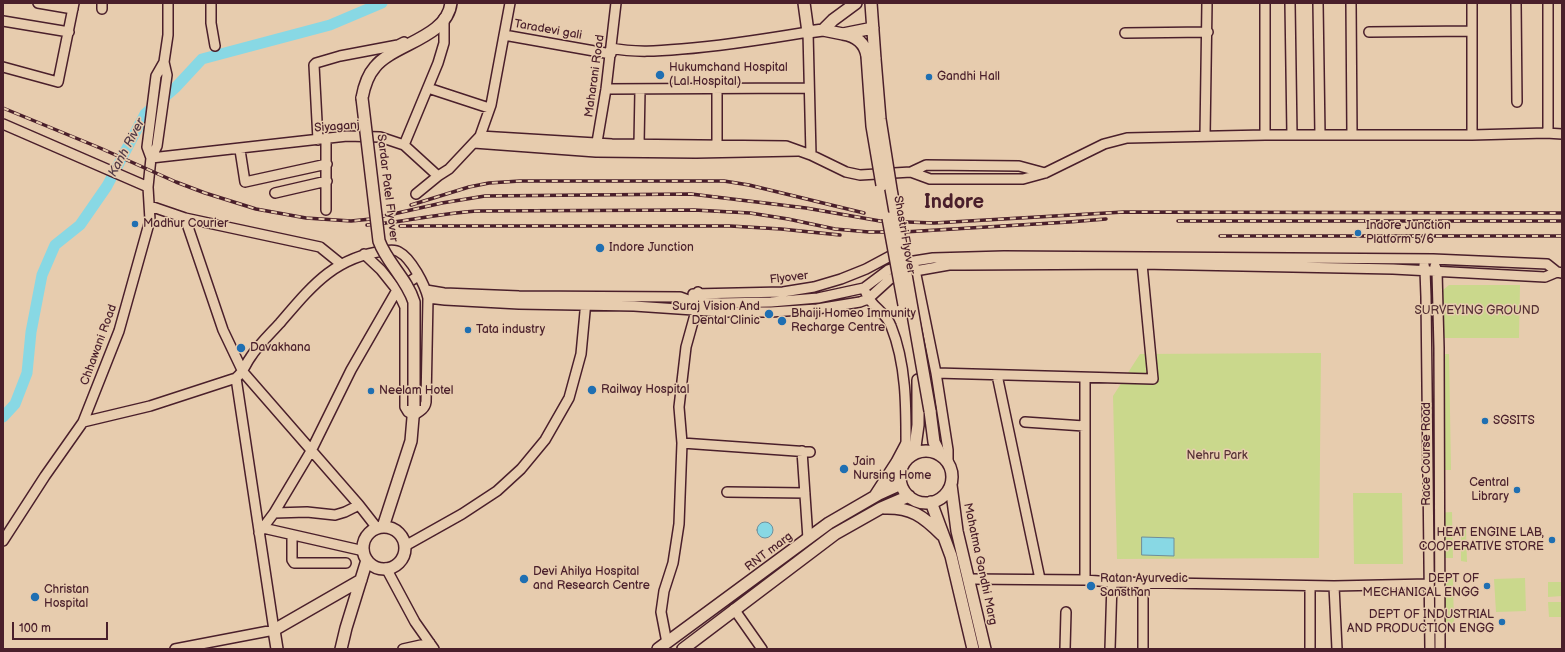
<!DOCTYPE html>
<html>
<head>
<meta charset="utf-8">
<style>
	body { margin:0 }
	#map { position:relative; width:1565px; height:652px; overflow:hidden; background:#e7ccae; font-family:"Balsamiq Sans",sans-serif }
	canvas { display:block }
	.frame { position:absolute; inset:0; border:4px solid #4a1f2b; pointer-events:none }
	.scale { position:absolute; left:12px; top:622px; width:96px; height:18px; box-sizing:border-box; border:2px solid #4a1f2b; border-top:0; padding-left:5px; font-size:12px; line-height:14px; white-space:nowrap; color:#4a1f2b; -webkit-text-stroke:3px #e7ccae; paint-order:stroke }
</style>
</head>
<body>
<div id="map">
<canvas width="1565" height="652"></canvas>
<div class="frame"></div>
<div class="scale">100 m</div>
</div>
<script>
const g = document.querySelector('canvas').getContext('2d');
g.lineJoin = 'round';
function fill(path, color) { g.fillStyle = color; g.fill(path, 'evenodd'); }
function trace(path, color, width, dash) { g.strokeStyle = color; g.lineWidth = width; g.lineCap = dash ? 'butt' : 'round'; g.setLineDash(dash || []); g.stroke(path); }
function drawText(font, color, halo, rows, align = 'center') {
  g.font = font + ' "Balsamiq Sans",sans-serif'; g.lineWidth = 3; g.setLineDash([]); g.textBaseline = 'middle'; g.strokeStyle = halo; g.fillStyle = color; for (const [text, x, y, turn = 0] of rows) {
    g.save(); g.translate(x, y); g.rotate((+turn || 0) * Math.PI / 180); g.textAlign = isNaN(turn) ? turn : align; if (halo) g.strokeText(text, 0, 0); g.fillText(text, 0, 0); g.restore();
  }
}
fill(new Path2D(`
	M1449 285H1520L1519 338H1435L1437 295Z
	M1321 353 1319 558 1117 559 1113 396 1140 354Z
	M1435 354H1449L1451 470H1436Z
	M1353 493H1402L1403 564H1354Z
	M1452 512 1453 558H1437V513Z
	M1461 528 1466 529 1467 562 1461 561Z
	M1437 578H1453L1454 628H1438Z
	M1525 578 1526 611 1496 612 1494 579Z
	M1548 582H1562V596L1548 597Z
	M1548 602H1562V617H1549Z`), '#cad88c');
const water = new Path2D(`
	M757 530a8 8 0 1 1 16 0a8 8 0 1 1-16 0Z
	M1142 537 1174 538V556L1142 555Z`);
fill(water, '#88d8e4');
trace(water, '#6f8e9a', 1);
trace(new Path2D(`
	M3 417 15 404 27 373 31 332 42 275 55 245 80 225 107 186 145 114 176 87 202 59 330 25 382 3`), '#88d8e4', 11);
const minor = new Path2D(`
	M38 3 73 9
	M102 3V9
	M211 3V23L215 46
	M1265 3V135
	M1290 3 1292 135
	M1318 3 1320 135
	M1351 3 1352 134
	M1516 3 1517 102
	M3 21 69 32
	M1369 32 1472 31
	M1125 33 1208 32
	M504 35 611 54
	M611 48C635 53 659 51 682 49 724 46 766 39 808 32L811 155
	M3 67 58 82 74 3
	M428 88 489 108
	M717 88V145
	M606 89 809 88
	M3 124 148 187
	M1546 133 1548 129V3
	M1472 135V3
	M480 136 612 144 786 146 811 155 846 172 860 175 911 172 926 165 1019 166 1045 173
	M1205 136 1207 3
	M326 138V210
	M318 140 314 65 316 63 340 56 398 45 404 42
	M474 143 596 152 696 153 798 151
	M639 144 640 90
	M404 145 438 63 444 43V18
	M596 148 606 89 616 3
	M240 150 245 182 327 164
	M151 158 347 136 380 137 404 145 438 176 449 169 480 136 491 105 510 3
	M151 158 147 147 156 76 164 62
	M911 172 930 179H1023L1045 173 1104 144 1127 138 1265 135H1472L1546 133 1562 134
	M275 193 327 181
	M416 194 438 176
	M150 206 185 218 320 247 341 264
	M185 218 223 330 243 372 359 505 377 528
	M914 265 936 373 948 450V463
	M1424 265 1425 270 1426 297 1430 649
	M1435 266 1437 271 1439 348 1440 649
	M426 290 444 293 519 296 680 297 691 301 721 303 771 302 818 298 864 288 888 270 914 261 933 258 1004 256 1433 259 1547 264 1557 272
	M866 293C870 306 886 312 891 326 908 368 906 416 906 460
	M693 294 783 292 814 287 841 279 866 269 894 254
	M428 298 445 300 519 304 634 306 723 312H771L817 309 860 302 868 299 890 279 915 271 949 265H964L1142 264 1393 269 1545 277 1557 272 1562 273
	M936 373 1153 379 1142 264V258
	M997 375 1040 579
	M1085 378V580
	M83 422 150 406 236 378C244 371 245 365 250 358 258 345 270 334 280 323 311 287 334 257 384 251 389 250 395 249 399 252 411 258 425 285 428 298L426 402C425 409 419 412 414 415L408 412 405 407V307L397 290 381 270 364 254
	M1025 422 1084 426
	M682 443 810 452
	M802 451 808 539
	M727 492 805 493
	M274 513 307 512 335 515 345 512 359 505
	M263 528 364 551
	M259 533 274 513 311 451 351 370 397 290 418 276
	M292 535V560L294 563H346
	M3 541 45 476 83 422 119 331 150 220 148 187 151 158 157 146 167 75 164 62 168 35V3
	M405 546 462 514 497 491 521 469 545 440 569 398 581 354 586 301
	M386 568 415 622 434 649
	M969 579 1085 580 1112 582 1334 586 1429 584
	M1310 586V649
	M1334 586 1337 649
	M734 609 762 649
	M667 643 661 612 664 591 673 563 679 524 682 443 679 407 686 347 696 311 698 292
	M175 649 274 630 236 378
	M403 649 430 643
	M1065 649 1066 612
	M1110 649 1112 582
	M1143 649V582`);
const major = new Path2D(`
	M804 3 808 32 823 30 843 34 873 28
	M871 3 875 59
	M823 30 833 20 856 3
	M843 34C856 36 865 43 867 56
	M362 98C364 87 367 76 375 67 393 44 447 38 451 3
	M930 411 934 442 941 456
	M900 477a26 26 0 1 1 52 0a26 26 0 1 1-52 0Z
	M914 454 918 425V380
	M951 485 957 531 985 649
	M875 496 897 462 906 445
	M931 502 951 556 973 649
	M884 508C911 507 923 516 942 535
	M383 527 411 441 414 406
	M363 548a21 21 0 1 1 42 0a21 21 0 1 1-42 0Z
	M277 649 274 630 361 580
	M341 649 346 628 367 560
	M658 649 829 523 879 494 901 484
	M683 649 835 534 881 508 909 496`);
trace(minor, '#4a1f2b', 12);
trace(major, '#4a1f2b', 14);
trace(minor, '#e7ccae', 9);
trace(major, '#e7ccae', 11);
const rail = new Path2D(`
	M3 108 100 148 176 182 205 193 256 209 306 218 351 221 371 219 442 203 485 196 691 194 806 208 880 221 934 223 1124 212 1562 213
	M411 205 469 187 489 183 520 181H724L749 185 864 213
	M1178 221H1562
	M367 225C405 222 441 213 479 211L694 210 750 213 788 219 835 229 869 232H904L1069 222 1106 219
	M400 226H730L781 229 840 235
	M1220 236H1562`);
trace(rail, '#4a1f2b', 3.5);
trace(rail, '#e7ccae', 2, [6]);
const majorBridge = new Path2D(`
	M867 56 872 126 882 185
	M875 59 880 119 891 189 930 411
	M362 98 379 241C387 263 407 279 414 302V406
	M888 218 904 305`);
trace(majorBridge, '#4a1f2b', 14, []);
trace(majorBridge, '#e7ccae', 11);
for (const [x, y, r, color] of [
	[660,75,5,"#1f6fb2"],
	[929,77,4,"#1f6fb2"],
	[135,224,4,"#1f6fb2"],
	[1358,233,4,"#1f6fb2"],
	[600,248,5,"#1f6fb2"],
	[769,314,5,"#1f6fb2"],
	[782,321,5,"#1f6fb2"],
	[468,330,4,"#1f6fb2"],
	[241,348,5,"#1f6fb2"],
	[592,390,5,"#1f6fb2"],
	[371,391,4,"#1f6fb2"],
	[1485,421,4,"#1f6fb2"],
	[844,469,5,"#1f6fb2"],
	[1517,490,4,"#1f6fb2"],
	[1552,540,4,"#1f6fb2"],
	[524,579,5,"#1f6fb2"],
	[1091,586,5,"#1f6fb2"],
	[1487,586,4,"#1f6fb2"],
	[35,597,5,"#1f6fb2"],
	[1502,622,4,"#1f6fb2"]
]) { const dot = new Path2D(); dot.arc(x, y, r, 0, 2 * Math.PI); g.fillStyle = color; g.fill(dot); trace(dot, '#e7ccae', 1.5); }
drawText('12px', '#4a1f2b', '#e7ccae', [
	["Taradevi gali",548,30,10],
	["Maharani Road",595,76,-82],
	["Siyaganj",337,127,-4],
	["Sardar Patel Flyover",387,188,83],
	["Shastri Flyover",904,235,80],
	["Flyover",789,278,-7],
	["Chhawani Road",99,345,-70],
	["Race Course Road",1427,454,-90],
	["RNT marg",769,552,-37],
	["Mahatma Gandhi Marg",980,564,78]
]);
drawText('12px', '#4a1f2b', '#e7ccae', [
	["Hukumchand Hospital",669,68],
	["(Lal Hospital)",669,82],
	["Gandhi Hall",937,77],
	["Madhur Courier",143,224],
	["Indore Junction",1366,226],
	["Platform 5/6",1366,240],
	["Indore Junction",609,248],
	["Suraj Vision And",760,307,"right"],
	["Dental Clinic",760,321,"right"],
	["Bhaiji Homeo Immunity",791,314],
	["Recharge Centre",791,328],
	["Tata industry",476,330],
	["Davakhana",250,348],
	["Railway Hospital",601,390],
	["Neelam Hotel",379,391],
	["SGSITS",1493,421],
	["Jain",853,462],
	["Nursing Home",853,476],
	["Central",1509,483,"right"],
	["Library",1509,497,"right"],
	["HEAT ENGINE LAB,",1544,533,"right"],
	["COOPERATIVE STORE",1544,547,"right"],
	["Devi Ahilya Hospital",533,572],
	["and Research Centre",533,586],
	["Ratan Ayurvedic",1100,579],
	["Sansthan",1100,593],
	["DEPT OF",1479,579,"right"],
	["MECHANICAL ENGG",1479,593,"right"],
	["Christan",44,590],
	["Hospital",44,604],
	["DEPT OF INDUSTRIAL",1494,615,"right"],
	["AND PRODUCTION ENGG",1494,629,"right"]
], 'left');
drawText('12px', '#573235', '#e7ccae', [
	["SURVEYING GROUND",1477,311],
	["Nehru Park",1217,456]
]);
drawText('italic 13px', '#533b47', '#e7ccae', [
	["Kanh River",127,148,-62]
]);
drawText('bold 20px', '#4a1f2b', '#e7ccae', [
	["Indore",954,203]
]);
</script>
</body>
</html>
